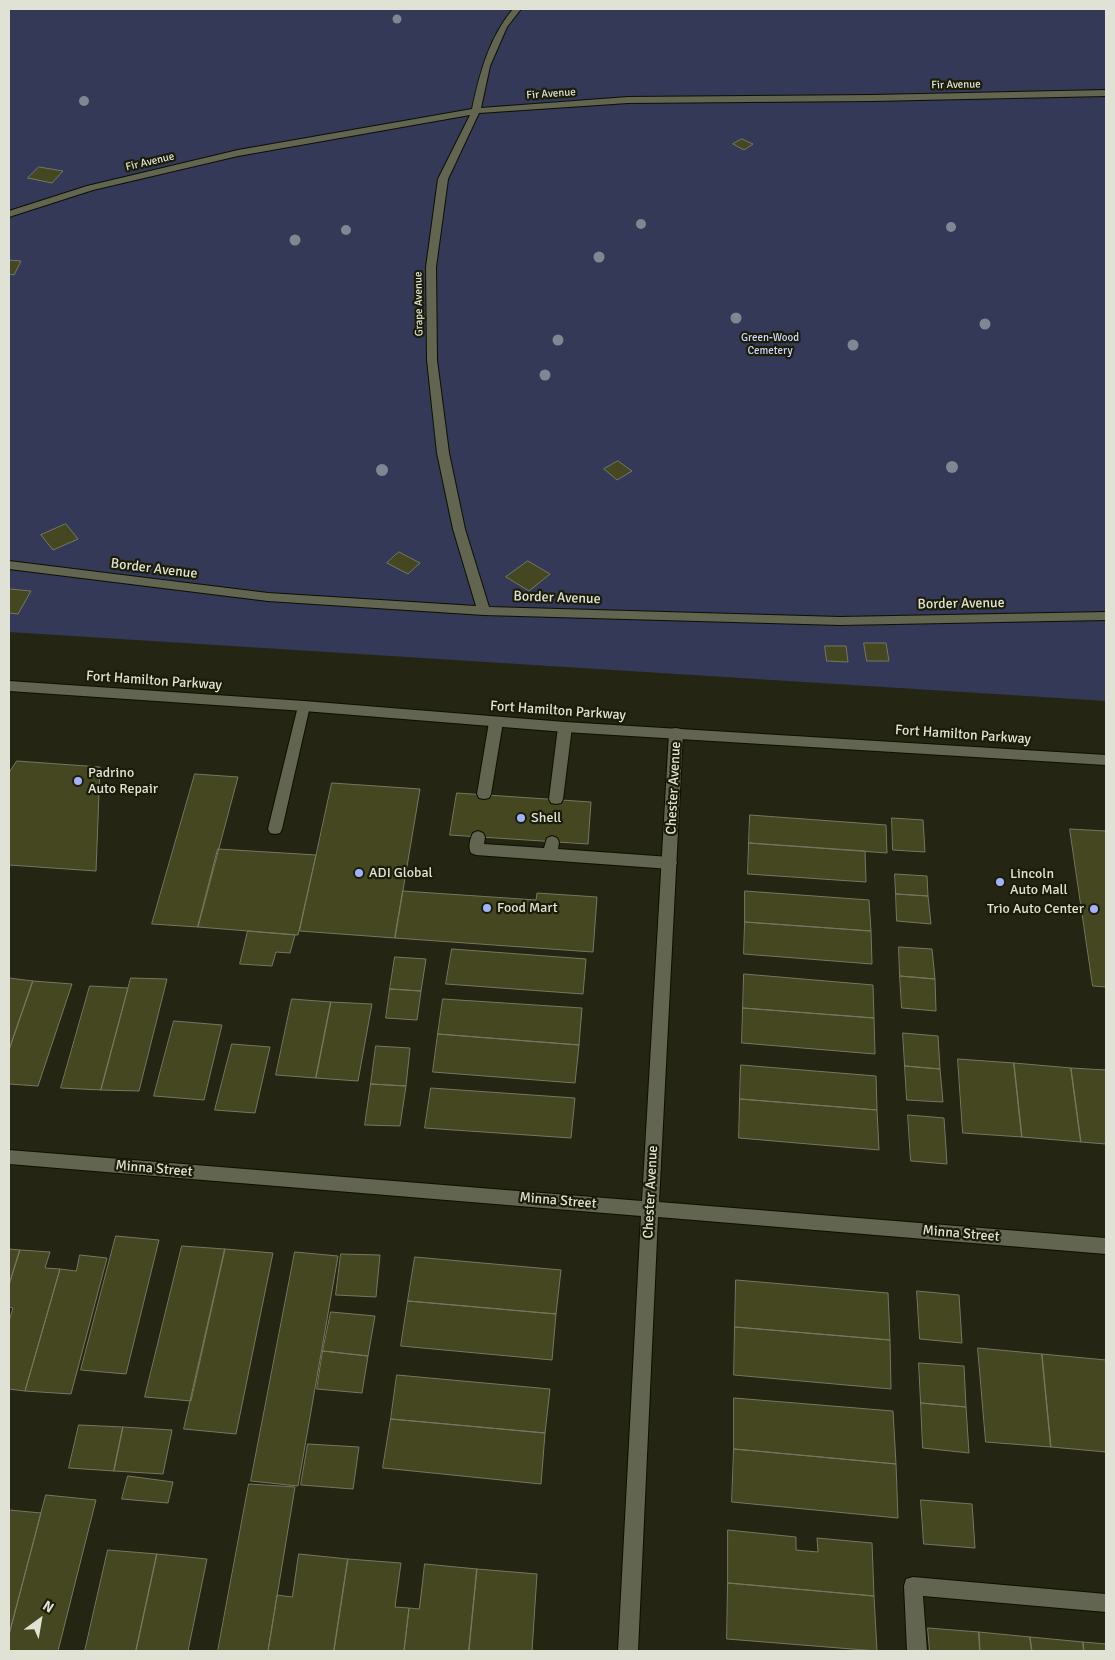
<!DOCTYPE html>
<html>
<head>
<meta charset="utf-8">
<style>
	body { margin:0 }
	#map { position:relative; width:1115px; height:1660px; overflow:hidden; background:#242613; font-family:Signika,sans-serif }
	canvas { display:block }
	.frame { position:absolute; inset:0; border:10px solid #e0e2d5; pointer-events:none }
	.north { position:absolute; left:15px; top:1595px; width:50px; height:50px; -webkit-text-stroke:4px #1b1d09; paint-order:stroke; rotate:32deg; font-size:14px; font-weight:700; line-height:20px; text-align:center; color:#e0e2d5 }
	.north::after { content:''; display:block; margin:auto; width:18px; height:22px; background:#e0e2d5; clip-path:polygon(50% 0,100% 100%,50% 72%,0 100%) }
</style>
</head>
<body>
<div id="map">
<canvas width="1115" height="1660"></canvas>
<div class="frame"></div>
<div class="north">N</div>
</div>
<script>
const g = document.querySelector('canvas').getContext('2d');
g.lineJoin = 'round';
function fill(path, color) { g.fillStyle = color; g.fill(path, 'evenodd'); }
function trace(path, color, width, dash) { g.strokeStyle = color; g.lineWidth = width; g.lineCap = dash ? 'butt' : 'round'; g.setLineDash(dash || []); g.stroke(path); }
function drawText(font, color, halo, rows, align = 'center') {
  g.font = font + ' Signika,sans-serif'; g.lineWidth = 4.5; g.setLineDash([]); g.textBaseline = 'middle'; g.strokeStyle = halo; g.fillStyle = color; for (const [text, x, y, turn = 0] of rows) {
    g.save(); g.translate(x, y); g.rotate((+turn || 0) * Math.PI / 180); g.textAlign = isNaN(turn) ? turn : align; if (halo) g.strokeText(text, 0, 0); g.fillText(text, 0, 0); g.restore();
  }
}
fill(new Path2D(`
	M9 9H1106V701L9 632Z`), '#333956');
const building = new Path2D(`
	M742 139 753 144 744 150 733 144Z
	M39 167 63 171 52 183 28 178Z
	M9 260 21 261 14 275 9 274Z
	M618 461 632 471 617 480 604 469Z
	M66 524 78 539 53 550 41 535Z
	M399 552 420 563 408 574 387 563Z
	M528 561 550 574 529 591 506 577Z
	M9 589 31 591 18 614 9 613Z
	M864 643H886L889 661H867Z
	M825 646H846L848 662 827 661Z
	M17 761 100 767 96 871 9 865V773Z
	M195 774 238 777 198 927 152 924Z
	M332 783 420 789 395 938 300 931Z
	M457 793 591 802 588 844 450 835Z
	M750 815 886 825 887 853 749 843Z
	M892 818 923 820 925 852 893 850Z
	M1070 829 1106 831V987L1093 986Z
	M749 843 865 851 866 882 748 874Z
	M218 849 316 855 298 935 198 927Z
	M895 874 927 876 928 896 896 894Z
	M403 891 536 900 537 893 597 897 593 952 395 938Z
	M745 891 869 900 871 931 745 922Z
	M896 894 928 896 931 924 897 921Z
	M745 922 871 931 872 964 744 954Z
	M248 931 295 935 290 953 276 952 272 966 240 964Z
	M899 947 932 949 935 979 900 976Z
	M452 949 586 959 583 994 446 984Z
	M395 957 426 959 421 991 390 989Z
	M744 974 873 985 874 1018 743 1008Z
	M900 976 935 979 936 1011 902 1008Z
	M9 978 33 981 9 1050Z
	M131 978 167 979 139 1091 101 1090Z
	M33 981 72 984 38 1086 9 1084V1050Z
	M90 986 128 988 101 1090 61 1088Z
	M390 989 421 991 417 1020 386 1018Z
	M292 999 331 1002 316 1078 276 1075Z
	M443 999 582 1008 579 1045 438 1034Z
	M331 1002 372 1004 358 1081 316 1078Z
	M743 1008 874 1018 875 1054 742 1043Z
	M174 1021 222 1025 204 1100 154 1096Z
	M903 1033 938 1036 940 1069 905 1066Z
	M438 1034 579 1045 575 1083 433 1072Z
	M232 1044 270 1047 255 1113 215 1110Z
	M376 1046 410 1048 406 1086 371 1084Z
	M958 1059 1014 1063 1022 1137 963 1133Z
	M1014 1063 1071 1068 1081 1142 1022 1137Z
	M741 1065 876 1076 877 1110 740 1099Z
	M905 1066 940 1069 943 1102 907 1100Z
	M1071 1068 1106 1070V1144L1081 1142Z
	M371 1084 406 1086 400 1126 365 1125Z
	M431 1088 575 1098 571 1138 425 1128Z
	M740 1099 877 1110 879 1150 739 1138Z
	M908 1115 944 1118 947 1164 911 1161Z
	M116 1236 159 1240 126 1374 81 1370Z
	M182 1246 225 1249 191 1401 145 1397Z
	M9 1249 20 1250 9 1285Z
	M225 1249 273 1253 236 1434 184 1429Z
	M20 1250 50 1252 45 1268 60 1269 25 1391 9 1389V1321L13 1308 9 1307V1285Z
	M295 1252 338 1256 298 1486 251 1481Z
	M341 1254 380 1255 376 1297 336 1295Z
	M80 1255 107 1258 71 1394 25 1391 60 1269 76 1271Z
	M415 1257 561 1270 556 1314 408 1301Z
	M736 1280 888 1293 890 1340 735 1327Z
	M917 1291 959 1295 962 1343 920 1339Z
	M408 1301 556 1314 552 1360 401 1346Z
	M331 1312 375 1316 368 1356 323 1351Z
	M735 1327 890 1340 891 1389 734 1375Z
	M978 1348 1042 1354 1051 1447 986 1442Z
	M323 1351 368 1356 362 1393 317 1389Z
	M1042 1354 1106 1360V1452L1051 1447Z
	M919 1363 964 1366 966 1407 921 1403Z
	M397 1375 550 1389 545 1433 391 1419Z
	M734 1398 893 1411 896 1464 734 1449Z
	M921 1403 966 1407 969 1453 923 1448Z
	M391 1419 545 1433 541 1484 383 1468Z
	M79 1425 123 1427 114 1471 69 1468Z
	M123 1427 172 1430 163 1474 114 1471Z
	M308 1444 359 1447 353 1489 301 1485Z
	M734 1449 896 1464 898 1518 732 1502Z
	M128 1476 173 1482 168 1503 122 1499Z
	M249 1484 295 1487 268 1651H218Z
	M46 1495 96 1500 58 1651H9V1635Z
	M921 1500 972 1504 975 1548 924 1544Z
	M9 1510 41 1513 9 1635Z
	M728 1530 796 1537V1550L818 1552 817 1538 872 1543 874 1596 728 1583Z
	M108 1550 157 1554 136 1651H85Z
	M157 1554 207 1559 188 1651H136Z
	M299 1554 348 1559 334 1651H268L277 1595 292 1597Z
	M348 1559 401 1563 395 1607 409 1608 404 1651H334Z
	M425 1564 477 1569 469 1651H404L409 1608 419 1609Z
	M477 1569 537 1574 532 1651H469Z
	M728 1583 874 1596 877 1651 727 1639Z
	M928 1628 979 1632 980 1651H930Z
	M979 1632 1030 1637 1032 1651H980Z
	M1030 1637 1083 1642 1084 1651H1032Z
	M1083 1642 1106 1644V1651H1084Z`);
fill(building, '#44471f');
trace(building, '#757861', 1);
const service = new Path2D(`
	M513 9H521L507 27 490 66 481 108 628 97 873 95 1106 90V96L873 101 628 103 479 113 448 179 436 267 437 360 449 453 465 529 489 607 840 617 1106 612V620L840 625 484 615 268 601 9 569V561L268 593 476 606 453 529 437 453 427 360 426 267 438 179 470 115 238 156 93 190 9 217V211L87 186 238 150 472 109C480 72 489 38 513 9Z
	M304 701 309 703 310 706 282 829 280 833 275 834 270 833 268 829 298 706 299 703Z
	M496 717 501 719 503 722 491 794 489 798 484 799 479 798 477 794 489 722 491 719Z
	M565 722 570 723 572 727 563 799 561 803 556 804 551 803 549 799 558 727 560 723Z
	M478 831 483 833 485 837 484 844 544 848 547 838 552 836 557 838 559 842 558 849 670 857 675 859 677 863 675 867 670 869 476 855 471 853C468 847 470 839 473 833Z
	M913 1577 1106 1594V1612L923 1596 927 1651H907L904 1586 906 1579Z`);
const minor = new Path2D(`
	M676 728 681 729 683 733 659 1202 1106 1238V1254L658 1217 638 1651H618L641 1216 9 1164V1150L642 1201 669 733 671 729Z`);
const secondary = new Path2D(`
	M9 681 304 701 565 722 1106 755V765L565 732 304 711 9 691Z`);
trace(service, '#0e0f01', 2);
trace(minor, '#0e0f01', 2);
trace(secondary, '#0e0f01', 2);
fill(service, '#62654f');
fill(minor, '#62654f');
fill(secondary, '#62654f');
g.fillStyle = '#818693';
for (const [x, y, r] of [
	[397,19,4.5],
	[84,101,5],
	[641,224,5],
	[951,227,5],
	[346,230,5],
	[295,240,5.5],
	[599,257,5.5],
	[736,318,5.5],
	[985,324,5.5],
	[777,337,5.5],
	[558,340,5.5],
	[853,345,5.5],
	[545,375,5.5],
	[952,467,6],
	[382,470,6]
]) { g.beginPath(); g.arc(x, y, r, 0, 2 * Math.PI); g.fill(); }
for (const [x, y, r, color] of [
	[78,781,5,"#a3b2fd"],
	[521,818,5,"#a3b2fd"],
	[359,873,5,"#a3b2fd"],
	[1000,882,5,"#a3b2fd"],
	[487,908,5,"#a3b2fd"],
	[1094,909,5,"#a3b2fd"]
]) { const dot = new Path2D(); dot.arc(x, y, r, 0, 2 * Math.PI); g.fillStyle = color; g.fill(dot); trace(dot, '#1b1d09', 2); }
drawText('11px', '#e0e2d5', '#1b1d09', [
	["Fir Avenue",956,85,-1],
	["Fir Avenue",551,94,-4],
	["Fir Avenue",150,162,-13],
	["Grape Avenue",419,304,-91]
]);
drawText('11px', '#cdd5fc', '#1b1d09', [
	["Green-Wood",770,338],
	["Cemetery",770,351]
]);
drawText('14px', '#e0e2d5', '#1b1d09', [
	["Border Avenue",154,569,7],
	["Border Avenue",557,598,2],
	["Border Avenue",961,604,-1],
	["Fort Hamilton Parkway",154,681,4],
	["Fort Hamilton Parkway",558,711,4],
	["Fort Hamilton Parkway",963,735,4],
	["Chester Avenue",674,788,-87],
	["Minna Street",154,1169,5],
	["Chester Avenue",651,1192,-87],
	["Minna Street",558,1201,5],
	["Minna Street",961,1234,5]
]);
drawText('14px', '#e0e2d5', '#1b1d09', [
	["Padrino",88,773],
	["Auto Repair",88,789],
	["Shell",531,818],
	["ADI Global",369,873],
	["Lincoln",1010,874],
	["Auto Mall",1010,890],
	["Food Mart",497,908],
	["Trio Auto Center",1084,909,"right"]
], 'left');
</script>
</body>
</html>
